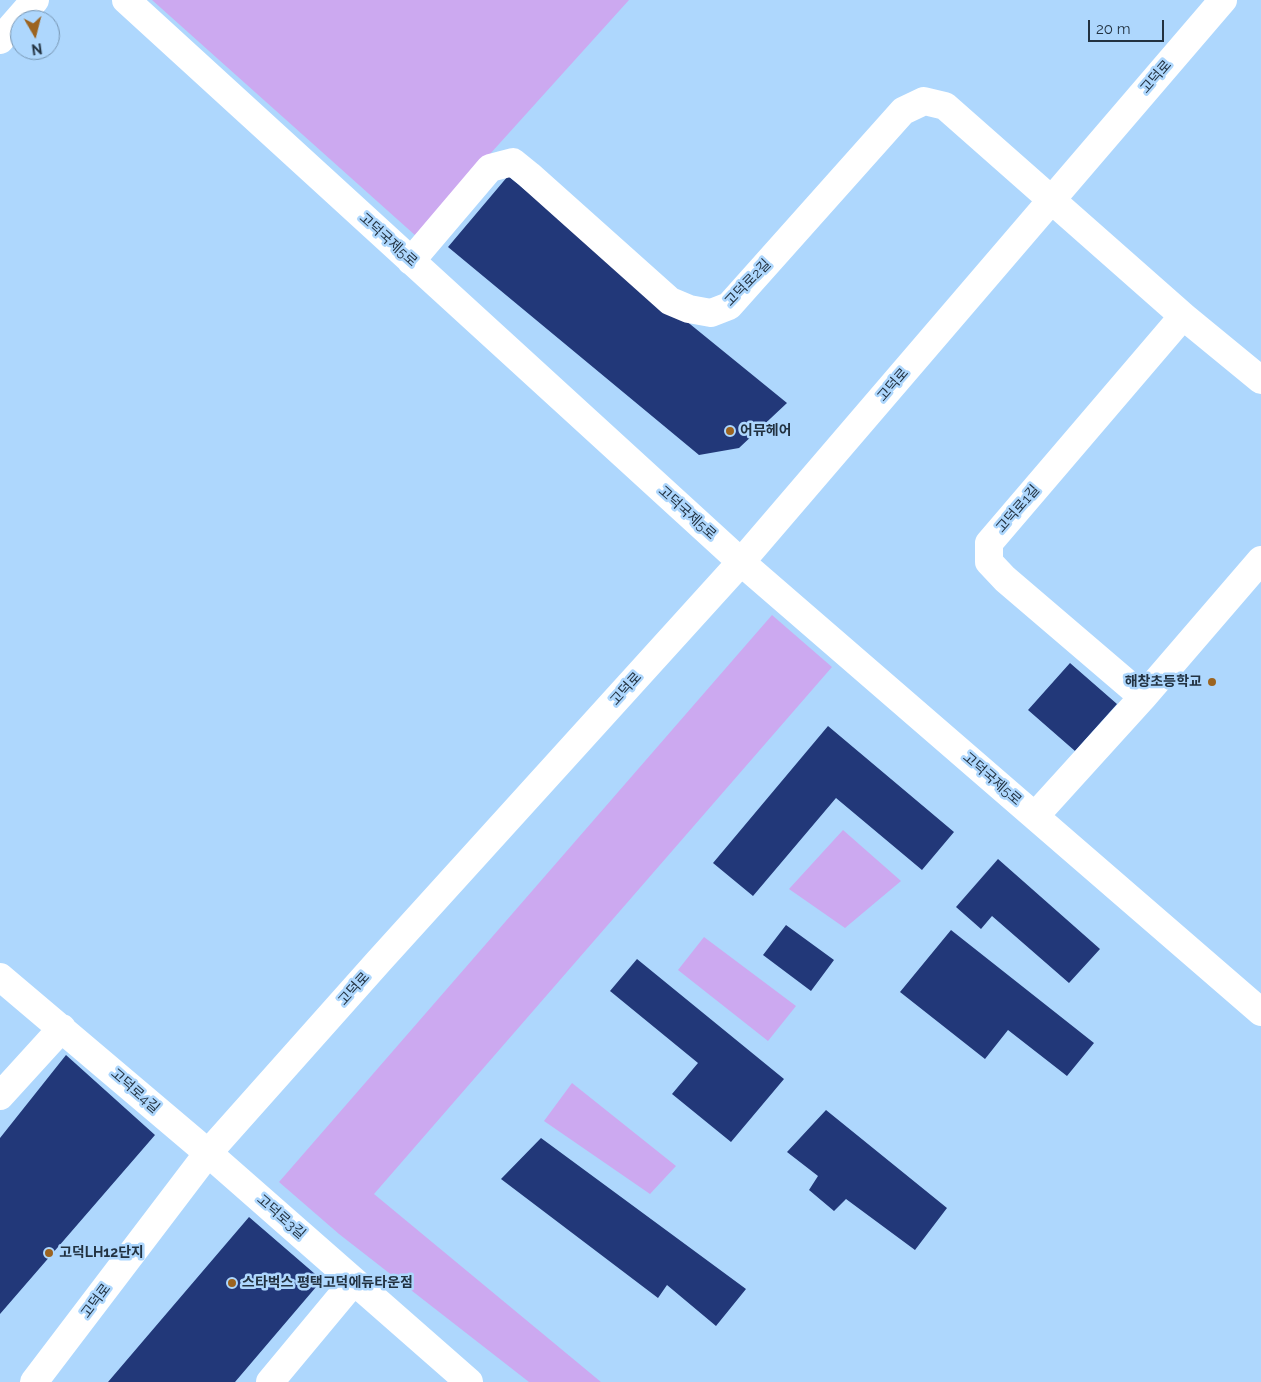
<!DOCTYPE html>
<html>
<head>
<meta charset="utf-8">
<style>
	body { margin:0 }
	#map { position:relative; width:1261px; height:1382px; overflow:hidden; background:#aed7fd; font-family:Raleway,sans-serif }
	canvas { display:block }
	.north { position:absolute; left:10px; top:10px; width:50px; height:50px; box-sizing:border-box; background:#aed7fd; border:1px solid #7695b2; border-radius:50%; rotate:172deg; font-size:14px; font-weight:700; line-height:20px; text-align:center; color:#223241 }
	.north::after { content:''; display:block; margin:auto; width:18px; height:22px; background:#9c6420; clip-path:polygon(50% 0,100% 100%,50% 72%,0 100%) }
	.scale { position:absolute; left:1088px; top:20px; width:76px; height:22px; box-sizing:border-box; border:2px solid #223241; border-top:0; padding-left:6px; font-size:15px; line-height:18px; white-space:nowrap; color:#223241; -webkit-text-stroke:4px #aed7fd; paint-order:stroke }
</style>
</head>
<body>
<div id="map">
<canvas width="1261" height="1382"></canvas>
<div class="north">N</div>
<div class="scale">20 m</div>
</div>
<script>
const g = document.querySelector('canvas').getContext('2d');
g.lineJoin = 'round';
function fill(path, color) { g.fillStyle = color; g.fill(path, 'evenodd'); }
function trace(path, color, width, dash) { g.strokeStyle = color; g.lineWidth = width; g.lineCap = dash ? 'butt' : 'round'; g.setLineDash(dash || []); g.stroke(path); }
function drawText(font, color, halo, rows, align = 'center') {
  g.font = font + ' Raleway,"Noto Sans KR",sans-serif'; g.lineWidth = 5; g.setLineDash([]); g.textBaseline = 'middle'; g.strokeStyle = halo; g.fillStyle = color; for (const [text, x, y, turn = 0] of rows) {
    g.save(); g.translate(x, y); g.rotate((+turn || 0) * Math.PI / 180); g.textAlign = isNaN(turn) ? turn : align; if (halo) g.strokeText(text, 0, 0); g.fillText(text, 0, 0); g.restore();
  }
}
fill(new Path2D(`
	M152 0H629L416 236Z
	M772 615 832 667 374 1194 601 1382H529L339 1234 279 1182Z
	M843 830 901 881 845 928 789 889Z
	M704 937 796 1006 768 1041 678 970Z
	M572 1083 676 1166 650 1194 544 1121Z`), '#cca9f0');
fill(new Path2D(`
	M508 176 787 403 739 448 699 455 448 247Z
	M1070 663 1117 704 1075 751 1028 710Z
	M828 726 954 832 922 870 836 798 753 896 713 863Z
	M998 859 1100 949 1069 983 992 916 981 929 956 907Z
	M786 925 834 960 811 991 763 955Z
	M951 930 1094 1043 1067 1076 1008 1030 985 1059 900 992Z
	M637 959 784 1079 731 1142 672 1094 698 1063 610 991Z
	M66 1055 155 1135 0 1314V1138Z
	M826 1110 947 1208 915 1250 846 1199 834 1211 809 1190 818 1176 787 1152Z
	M541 1138 746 1289 716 1326 667 1285 658 1298 501 1179Z
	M249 1217 322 1280 235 1382H108Z`), '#223879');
trace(new Path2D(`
	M126 0 741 562 1261 1012
	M0 40 35 0
	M411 261 490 168 513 162 529 175 670 301 689 309 711 313 729 306 903 111 924 101 945 106 1183 316 989 543V562L1005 579 1143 697 1035 816
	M1183 316 1261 380
	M1143 697 1261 560
	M0 977 208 1153 469 1382
	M0 1096 62 1028
	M34 1382 208 1153 379 961 741 562 1223 0
	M270 1382 354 1281`), '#fff', 28);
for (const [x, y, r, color] of [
	[730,431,5,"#9c6420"],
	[1212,682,5,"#9c6420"],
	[49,1253,5,"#9c6420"],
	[232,1283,5,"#9c6420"]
]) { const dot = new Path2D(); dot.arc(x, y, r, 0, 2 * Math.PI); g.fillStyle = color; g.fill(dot); trace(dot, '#aed7fd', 2); }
drawText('14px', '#223241', '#aed7fd', [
	["고덕로",1156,77,-49],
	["고덕국제5로",388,240,42],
	["고덕로2길",748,283,-46],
	["고덕로",893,385,-49],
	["고덕로1길",1018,509,-49],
	["고덕국제5로",687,513,42],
	["고덕로",626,689,-48],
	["고덕국제5로",992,779,41],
	["고덕로",354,989,-48],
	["고덕로4길",135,1091,41],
	["고덕로3길",281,1217,41],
	["고덕로",96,1301,-53]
]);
drawText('bold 14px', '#223241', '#aed7fd', [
	["어뮤헤어",740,431],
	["해창초등학교",1202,682,"right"],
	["고덕LH12단지",59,1253],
	["스타벅스 평택고덕에듀타운점",242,1283]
], 'left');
</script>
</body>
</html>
